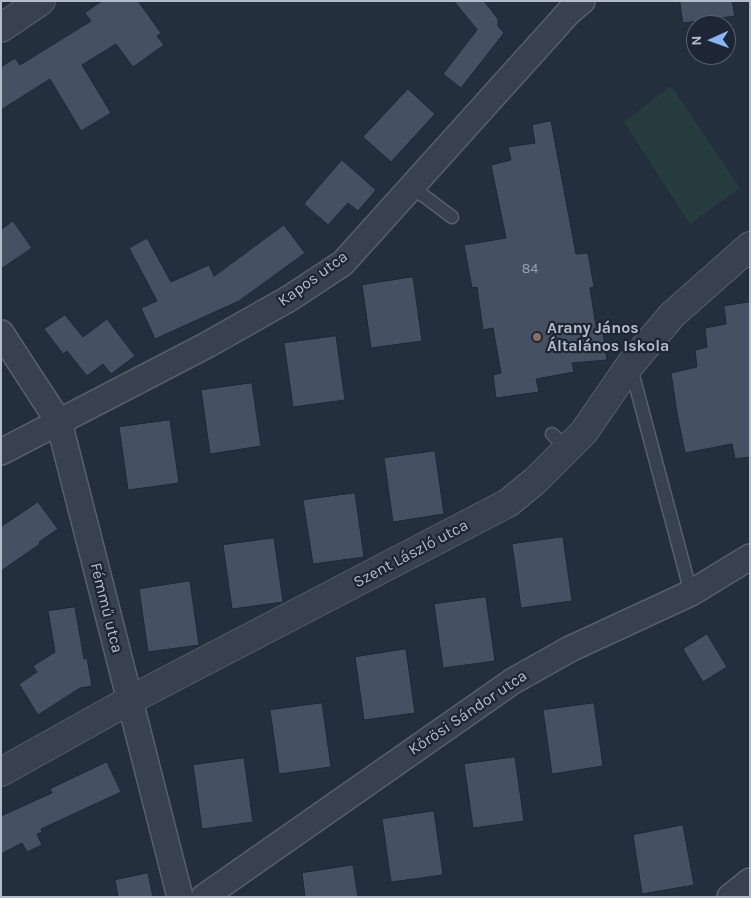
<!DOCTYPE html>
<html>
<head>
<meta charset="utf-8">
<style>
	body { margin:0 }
	#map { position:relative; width:751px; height:898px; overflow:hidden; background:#242f3e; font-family:Karla,sans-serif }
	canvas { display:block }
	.frame { position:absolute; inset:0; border:2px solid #b4bcc9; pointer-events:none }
	.north { position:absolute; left:686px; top:15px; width:50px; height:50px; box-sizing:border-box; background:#1d2633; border:1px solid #59626f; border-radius:50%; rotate:268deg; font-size:14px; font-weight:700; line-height:20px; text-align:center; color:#b4bcc9 }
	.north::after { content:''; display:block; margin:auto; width:18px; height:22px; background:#8ab4f8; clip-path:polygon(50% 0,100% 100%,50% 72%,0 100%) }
</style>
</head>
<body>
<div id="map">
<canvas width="751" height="898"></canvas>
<div class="frame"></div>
<div class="north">N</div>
</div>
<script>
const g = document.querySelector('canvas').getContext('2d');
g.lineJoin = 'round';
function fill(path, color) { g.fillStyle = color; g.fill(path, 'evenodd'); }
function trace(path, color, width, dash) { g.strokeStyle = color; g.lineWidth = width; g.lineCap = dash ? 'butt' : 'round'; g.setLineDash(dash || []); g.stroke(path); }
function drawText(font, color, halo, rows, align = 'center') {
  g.font = font + ' Karla,sans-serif'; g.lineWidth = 4.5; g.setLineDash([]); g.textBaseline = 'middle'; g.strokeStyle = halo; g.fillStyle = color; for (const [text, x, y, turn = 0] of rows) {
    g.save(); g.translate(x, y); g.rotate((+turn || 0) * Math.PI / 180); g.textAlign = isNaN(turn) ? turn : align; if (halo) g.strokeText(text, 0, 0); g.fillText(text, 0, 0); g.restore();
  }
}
fill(new Path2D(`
	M671 86 740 188 690 224 624 122Z`), '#263c3f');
const building = new Path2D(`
	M102 1H138L161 33 157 36 164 45 133 67 116 44 82 65 111 113 81 131 50 79 1 110V67L15 58 20 65 91 21 85 13Z
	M454 1H484L498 19V26L504 33 461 88 443 74 477 30Z
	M680 1H732L735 16 683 23Z
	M408 89 435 114 391 162 363 137Z
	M551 121 576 254 588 253 594 287 590 288 597 333 603 332 607 360 572 363 574 372 536 379 539 392 496 398 493 375 501 373 493 328 483 330 477 287 472 288 464 245 506 238 491 165 511 160 508 147 535 143 532 125Z
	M342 160 376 190 358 211 348 203 328 225 304 204Z
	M13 221 32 248 1 269V230Z
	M284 225 305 253 239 301 155 339 141 308 157 301 129 248 147 238 171 282 209 265 214 276Z
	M413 277 422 341 371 348 362 285Z
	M750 302V457L735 459 732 444 685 453 677 413 671 373 697 367 695 350 707 347 705 328 726 324 724 306Z
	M65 315 83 337 107 319 135 356 111 374 103 364 87 376 67 351 63 354 44 329Z
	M336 336 345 400 293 407 284 343Z
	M252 383 261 446 210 454 201 390Z
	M170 420 179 483 128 490 119 427Z
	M435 451 444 514 393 522 384 458Z
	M355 493 364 557 313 564 303 500Z
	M38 502 58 529 39 542 40 544 1 571V527Z
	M563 537 572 601 521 608 512 544Z
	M274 538 283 602 232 609 223 545Z
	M190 581 199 645 148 652 139 589Z
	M486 597 495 661 443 668 434 604Z
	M75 607 84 659 87 658 92 686 80 688 38 715 19 684 37 672 33 666 55 652 48 611Z
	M707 634 727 667 703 682 683 649Z
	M406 649 415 713 364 720 355 657Z
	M322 703 331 767 279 774 270 710Z
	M594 703 603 766 552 774 543 710Z
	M515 757 524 821 473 828 464 764Z
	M244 758 253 822 202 829 193 765Z
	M107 762 121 792 41 829 42 832 37 834 42 845 27 852 22 843 1 854V816L52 793 50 789Z
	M434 811 443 875 391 882 382 819Z
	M683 825 694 885 642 894 633 835Z
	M353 865 358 897H305L302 873Z
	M148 873 153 897H118L115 880Z`);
fill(building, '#455162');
trace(building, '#1f2835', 1);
const service = new Path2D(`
	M410 188 424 196 452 217
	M631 368 691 593
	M552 434 568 449`);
const minor = new Path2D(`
	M1 333 59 422 180 897
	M1 452 207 345 290 298 343 263 569 12 582 1
	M204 897 513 681 570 649 691 593 750 557
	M730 897 750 881`);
const tertiary = new Path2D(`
	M1 28 41 1
	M1 772 130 700 508 503 535 481 584 432 630 365 672 315 750 246`);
trace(service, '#565f6c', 15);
trace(minor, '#565f6c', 28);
trace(tertiary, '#565f6c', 30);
trace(service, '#38414e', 12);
trace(minor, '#38414e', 25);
trace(tertiary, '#38414e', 28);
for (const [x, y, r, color] of [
	[537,337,5,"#8d6e63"]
]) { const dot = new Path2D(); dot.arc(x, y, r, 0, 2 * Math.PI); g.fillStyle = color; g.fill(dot); trace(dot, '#1d2633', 2); }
drawText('14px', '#98a1af', null, [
	["84",530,269]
]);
drawText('16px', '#b4bcc9', '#1d2633', [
	["Kapos utca",313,279,-36],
	["Szent László utca",411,554,-28],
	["Fémmű utca",106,608,76],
	["Kőrösi Sándor utca",468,713,-34]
]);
drawText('bold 16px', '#b4bcc9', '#1d2633', [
	["Arany János",547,328],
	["Általános Iskola",547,346]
], 'left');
</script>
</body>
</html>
